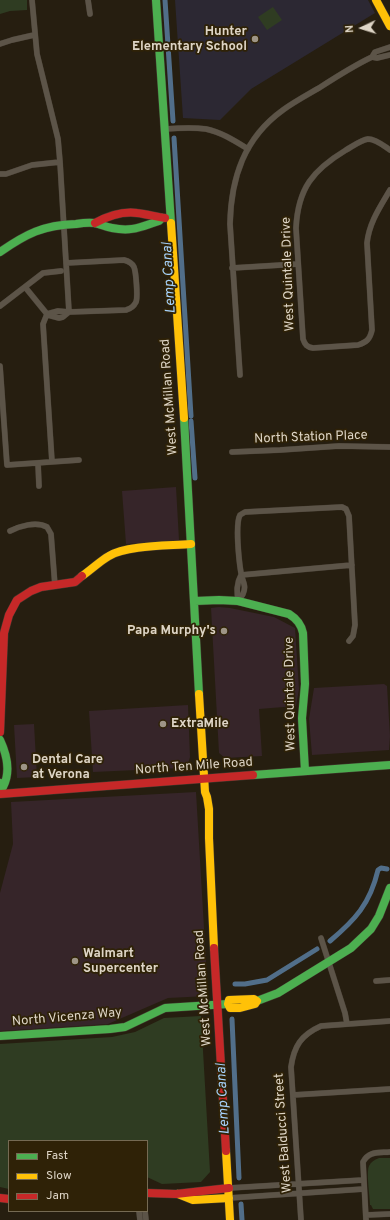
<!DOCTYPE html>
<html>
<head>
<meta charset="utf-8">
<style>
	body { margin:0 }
	#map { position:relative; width:390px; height:1220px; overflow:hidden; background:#261e10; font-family:Overpass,sans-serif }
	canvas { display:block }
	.legend { position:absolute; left:8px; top:1140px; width:140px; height:72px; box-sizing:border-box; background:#2f2207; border:1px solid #756a53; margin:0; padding:5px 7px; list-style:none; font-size:12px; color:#ded5c6 }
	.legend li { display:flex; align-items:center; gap:8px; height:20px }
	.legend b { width:20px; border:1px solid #756a53 }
	.north { position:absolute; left:342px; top:8px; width:40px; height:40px; -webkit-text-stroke:3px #2f2207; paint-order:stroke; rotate:266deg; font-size:11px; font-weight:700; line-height:16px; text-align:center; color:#ded5c6 }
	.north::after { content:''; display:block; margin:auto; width:14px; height:18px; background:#ded5c6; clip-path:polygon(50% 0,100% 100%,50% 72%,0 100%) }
</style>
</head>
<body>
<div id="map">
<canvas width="390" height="1220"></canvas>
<ul class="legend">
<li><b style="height:5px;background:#4caf50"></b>Fast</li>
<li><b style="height:5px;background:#ffc107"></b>Slow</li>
<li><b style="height:5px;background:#c62828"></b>Jam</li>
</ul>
<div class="north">N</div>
</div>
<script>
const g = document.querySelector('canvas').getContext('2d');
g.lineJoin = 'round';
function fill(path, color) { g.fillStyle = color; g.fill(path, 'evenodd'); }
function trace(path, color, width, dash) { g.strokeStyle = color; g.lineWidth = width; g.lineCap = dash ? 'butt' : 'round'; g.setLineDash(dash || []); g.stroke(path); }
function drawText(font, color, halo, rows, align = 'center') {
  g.font = font + ' Overpass,sans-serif'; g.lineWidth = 3.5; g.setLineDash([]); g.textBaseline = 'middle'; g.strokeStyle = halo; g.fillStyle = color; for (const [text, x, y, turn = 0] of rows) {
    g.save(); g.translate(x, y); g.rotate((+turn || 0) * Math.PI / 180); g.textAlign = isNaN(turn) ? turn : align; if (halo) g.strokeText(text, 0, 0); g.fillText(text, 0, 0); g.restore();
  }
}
fill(new Path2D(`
	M176 487 179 540 126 544 122 491Z
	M219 607 230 608 274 617 295 628 299 689 296 706 259 709 262 756 225 758 219 753 211 608Z
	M384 684 387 686 390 736 389 750 312 755 309 719 314 688Z
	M188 705 190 757 188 764 181 768 93 772 89 711Z
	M34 724 37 777 17 778 14 725Z
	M196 792 208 996 168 998 108 1024 0 1031V893L13 844 11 802Z`), '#362529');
fill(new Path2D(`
	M175 0H368L375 13 251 89 220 120 183 118Z`), '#2c2833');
fill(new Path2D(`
	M0 0H27V10L10 11 0 14Z
	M273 7 282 20 267 30 258 17Z
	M201 1016 210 1172 201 1182 162 1184 147 1177V1141H9V1189L0 1187V1044L112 1037 135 1032 164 1018Z
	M379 1158H390V1209H373L371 1205H370C370 1196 366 1173 369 1166 371 1162 374 1160 379 1158Z`), '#2f3c22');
trace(new Path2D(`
	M165 0 173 121
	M174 138 191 416
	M191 421 195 478
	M330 941C355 920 370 904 378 870L381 868 387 869
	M235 984H245L267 980 317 949
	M232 1019 239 1178
	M241 1204 242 1220`), '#516e89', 5);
const street = new Path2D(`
	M32 0 37 54 58 139 60 162 69 312
	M88 0 90 14
	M0 44 12 40 34 35
	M390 47 375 52 372 57 377 58 390 55
	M165 129C178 128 192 127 206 129 221 132 235 141 248 149
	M390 150C384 146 376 139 368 139 361 140 353 146 346 150 313 170 298 188 296 228L303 339C305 345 307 347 313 348L358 345C367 342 370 339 372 330L367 243C369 223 380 207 390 190
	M0 174H6L32 165 60 162
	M232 268 298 264
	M25 287 47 314 43 324 52 462
	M0 306 43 273 61 271
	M47 314 58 311 69 312 126 310C130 309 134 306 136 302 138 297 136 272 134 267 132 263 128 261 124 260L66 263
	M48 315 59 318 63 317 69 312
	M0 366 7 465 79 460
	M240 375 230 224C231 178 244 138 283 110 294 102 307 95 319 88 336 77 353 66 372 57
	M232 452 280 450 339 446 390 447
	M38 463 39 486
	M10 531C20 526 36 521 47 527L51 534 55 586
	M241 575C236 584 237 592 238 601 239 599 242 596 243 594 247 585 242 581 241 573 239 561 235 524 240 515L245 512 342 507 346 509 349 516 355 625 353 636 349 641
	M241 575 352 565
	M321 938 345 1013 347 1024
	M376 981 390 980
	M293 1095 390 1089
	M229 1188 363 1180
	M229 1198 364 1189
	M139 1211 140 1220
	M145 1211 146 1220
	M366 1215 390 1214
	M301 1220 291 1067C294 1046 301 1035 321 1026L390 1021
	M366 1220 363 1162C369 1151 378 1153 390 1152`);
const fast = new Path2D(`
	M156 0 171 223
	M0 252C26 234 43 225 76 224 82 223 88 222 94 223 100 224 106 227 112 228 132 232 140 227 159 221L162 218
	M184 418 199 694
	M195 601 219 600 238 601 289 614C297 619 301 624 303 633L305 684 302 718 305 771
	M0 740C7 755 11 772 3 787L0 783
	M253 775 390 765
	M257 1001 278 993 351 948 371 929 379 916 390 888
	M0 1036 110 1029 125 1027 165 1008 228 1004`);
const slow = new Path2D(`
	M376 0 390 26
	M171 223 184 418
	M82 576C91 570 100 561 109 556 127 545 170 546 191 544
	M199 694 205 792 207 797 209 809V838L214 948
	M254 999 257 1001 255 1004 240 1008H230L228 1004 229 1000Z
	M226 1151 230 1220
	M178 1194 193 1200 229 1198`);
const jam = new Path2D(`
	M95 223C108 216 122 211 137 213 147 214 156 217 165 218
	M0 732 4 633 9 615 17 600 31 591 41 587 75 582 82 576
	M0 794 253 775
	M214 948 226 1151
	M147 1193 176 1194 229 1188
	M0 1198 9 1199`);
trace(street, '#423a2f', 6);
trace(fast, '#423a2f', 9);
trace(slow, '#423a2f', 9);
trace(jam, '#423a2f', 9);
trace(street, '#5c5448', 5.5);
trace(fast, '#4caf50', 8);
trace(slow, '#ffc107', 8);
trace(jam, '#c62828', 8);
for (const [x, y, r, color] of [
	[255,39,4,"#9e9586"],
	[224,631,4,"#9e9586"],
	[163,724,4,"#9e9586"],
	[24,767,4,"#9e9586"],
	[75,961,4,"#9e9586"]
]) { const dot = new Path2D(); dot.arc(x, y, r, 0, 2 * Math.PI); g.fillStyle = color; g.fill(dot); trace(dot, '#2f2207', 1.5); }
drawText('bold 13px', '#ded5c6', '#2f2207', [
	["Hunter",247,32,"right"],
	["Elementary School",247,47,"right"],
	["Papa Murphy's",216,631,"right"],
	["ExtraMile",171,724],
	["Dental Care",32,760],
	["at Verona",32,775],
	["Walmart",83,954],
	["Supercenter",83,969]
], 'left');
drawText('13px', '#ded5c6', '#2f2207', [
	["West Quintale Drive",289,274,-92],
	["West McMillan Road",170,397,-94],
	["North Station Place",311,438,-2],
	["West Quintale Drive",291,694,-91],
	["North Ten Mile Road",194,767,-4],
	["West McMillan Road",204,988,-94],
	["North Vicenza Way",67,1018,-5],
	["West Balducci Street",284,1133,-94]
]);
drawText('italic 14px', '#a5d0f9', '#2f2207', [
	["Lemp Canal",170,278,-93],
	["Lemp Canal",224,1099,-93]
]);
</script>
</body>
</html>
